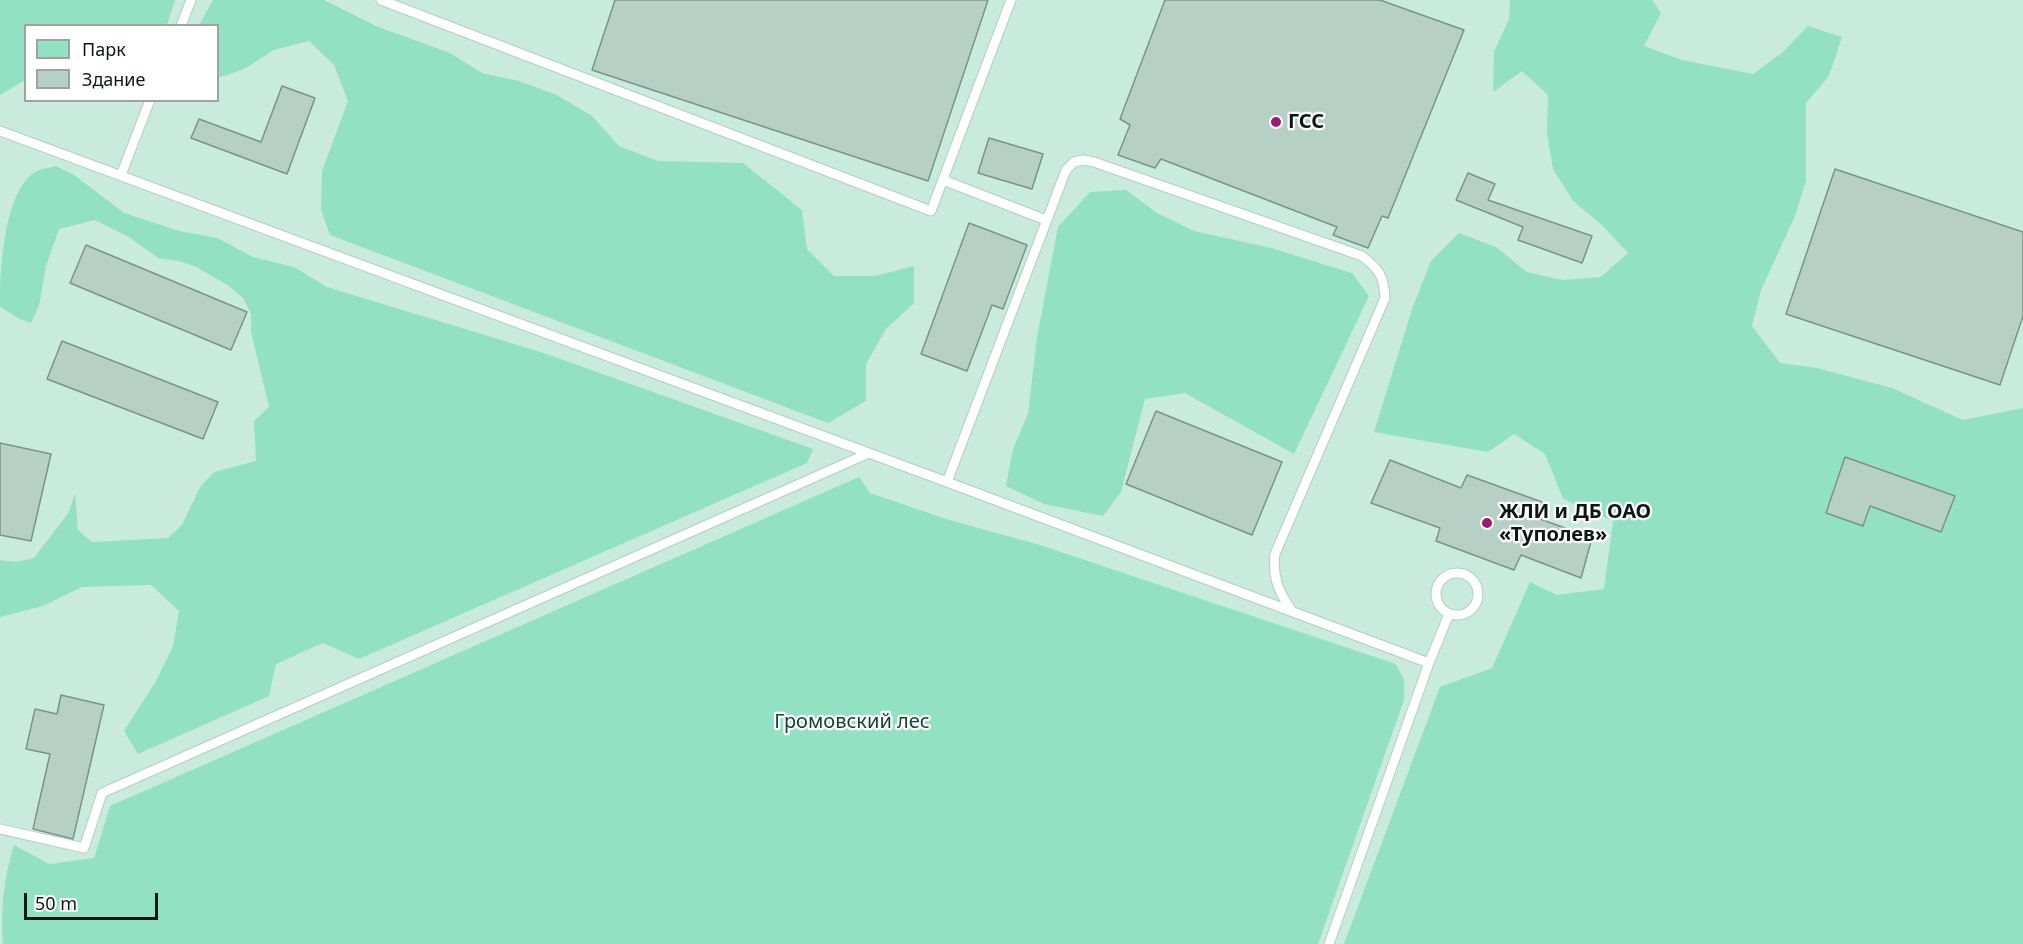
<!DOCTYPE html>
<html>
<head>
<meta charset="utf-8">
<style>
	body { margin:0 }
	#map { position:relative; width:2023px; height:944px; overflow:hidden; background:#def9ed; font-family:"Noto Sans",sans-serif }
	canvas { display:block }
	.legend { position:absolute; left:24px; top:24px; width:195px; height:78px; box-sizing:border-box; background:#fff; border:2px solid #9ea2a1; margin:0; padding:8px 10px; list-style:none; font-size:18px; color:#0d1713 }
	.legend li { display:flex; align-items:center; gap:12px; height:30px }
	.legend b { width:30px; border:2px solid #9ea2a1 }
	.scale { position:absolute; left:24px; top:893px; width:134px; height:27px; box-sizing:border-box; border:3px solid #0d1713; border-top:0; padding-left:8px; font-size:18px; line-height:21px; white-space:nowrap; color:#0d1713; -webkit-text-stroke:4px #fff; paint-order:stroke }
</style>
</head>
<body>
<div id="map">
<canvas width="2023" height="944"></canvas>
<ul class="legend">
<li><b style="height:16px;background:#92e1c2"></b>Парк</li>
<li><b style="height:16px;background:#b7d0c5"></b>Здание</li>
</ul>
<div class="scale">50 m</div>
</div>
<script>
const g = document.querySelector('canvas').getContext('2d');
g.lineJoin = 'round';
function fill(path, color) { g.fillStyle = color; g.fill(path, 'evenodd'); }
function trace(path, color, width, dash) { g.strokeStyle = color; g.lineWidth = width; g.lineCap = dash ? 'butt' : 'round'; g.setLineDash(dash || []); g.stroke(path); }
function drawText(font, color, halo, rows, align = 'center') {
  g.font = font + ' "Noto Sans",sans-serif'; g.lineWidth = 4.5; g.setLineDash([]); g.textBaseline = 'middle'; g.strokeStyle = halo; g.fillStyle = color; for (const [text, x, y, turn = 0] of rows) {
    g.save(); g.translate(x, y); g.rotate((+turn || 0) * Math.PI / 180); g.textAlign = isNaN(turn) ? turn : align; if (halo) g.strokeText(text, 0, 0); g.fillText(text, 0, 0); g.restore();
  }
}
fill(new Path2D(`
	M0 0H2023V944H0ZM26 26H218V100H26Z`), '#c9ebdd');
fill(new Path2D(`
	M0 0H175L167 25 26 26 25 80 0 95Z
	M213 0H324L376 26 450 53 482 73 519 81 557 95 592 116 619 146 658 161 743 163 802 210 807 249 834 276H875L914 266V303L886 329 866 364V401L828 423 330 235 321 210 322 171 348 101 334 65 309 41 274 50 244 69 218 78V26L199 25Z
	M1510 0H1652L1661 13 1644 46 1682 60 1753 74 1783 52 1808 26 1842 37 1829 76 1806 103V181L1795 216 1761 290 1752 326 1780 363 1817 368 1892 388 1963 420 2023 408V944H1344L1440 687 1492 668 1530 582 1557 595 1604 589 1613 521 1563 499 1545 454 1514 434 1488 452 1374 432 1412 309 1431 261 1459 233 1496 247 1527 272 1562 280 1601 277 1628 253 1602 225 1573 201 1553 169 1547 133 1548 95 1522 71 1493 92 1494 52 1509 19Z
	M56 166 74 175 124 213 179 231 217 238 253 257 294 267 327 287 544 353 813 449 807 463 359 659 323 643 276 664 269 696 138 754 124 731 156 681 173 646 179 611 151 585 82 587 43 606 0 617V560L16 562 34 558 69 512 75 493 78 530 92 542 168 538 182 525 200 487 214 472 256 461 254 421 269 407 251 332V314L243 298 229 286 196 267 179 261 158 258 129 237 95 220 59 229 46 266 39 306 31 323 20 319 0 307C0 273 3 189 37 171 43 168 50 168 56 166Z
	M1126 190 1157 213 1194 231 1271 248 1352 273 1369 296 1294 454 1185 393 1145 399 1121 492 1103 516 1044 504 1006 486 1013 449 1028 414 1037 337 1058 227 1090 192Z
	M859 477 870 493 946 519 1040 545 1396 664 1404 680V700L1318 944H3C0 910 4 878 14 845L49 864 94 858 110 806Z`), '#92e1c2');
const building = new Path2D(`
	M615 0H988L928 181 592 70Z
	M1165 0H1380L1464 30 1388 218 1382 216 1368 248 1333 235 1337 227 1161 159 1155 168 1118 155 1130 125 1120 119Z
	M282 86 315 98 287 174 191 138 199 119 261 142Z
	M989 138 1043 154 1032 189 978 173Z
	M1835 169 2023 232V316L2000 385 1786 314Z
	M1468 173 1495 184 1488 200 1592 236 1582 263 1518 240 1523 227 1456 200Z
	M969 223 1027 245 1003 309 992 305 967 371 921 354Z
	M86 245 247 312 231 350 70 283Z
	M62 341 218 402 203 439 47 379Z
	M1156 411 1282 462 1252 535 1126 484Z
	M0 443 51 454 31 541 0 535Z
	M1845 457 1955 496 1941 532 1870 506 1863 526 1826 513Z
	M1390 460 1461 488 1467 475 1542 502 1535 517 1592 538 1581 578 1521 555 1514 570 1436 541 1440 528 1371 503Z
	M61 695 104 705 73 839 33 829 50 754 26 749 35 709 57 714Z`);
fill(building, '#b7d0c5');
trace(building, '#7b9489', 1.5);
const lane = new Path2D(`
	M381 0 931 211 1011 0
	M181 26 191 0
	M0 131 947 482 1429 663
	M121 175 150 100
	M943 180 1046 220
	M947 482 1066 170 1074 162 1083 160 1094 162 1362 256C1379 269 1384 276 1385 298L1275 554C1272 577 1279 593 1292 611
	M1436 594a21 21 0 1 1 42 0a21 21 0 1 1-42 0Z
	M0 829 84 848 102 793 869 453
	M1329 944 1429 663 1449 614`);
trace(lane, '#b3cdc2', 11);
trace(lane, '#fff', 9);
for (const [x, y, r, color] of [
	[1276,122,6,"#9b1d73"],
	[1487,523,6,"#9b1d73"]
]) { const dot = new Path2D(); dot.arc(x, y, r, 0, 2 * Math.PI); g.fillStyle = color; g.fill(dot); trace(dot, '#fff', 2); }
drawText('bold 20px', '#0d1713', '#fff', [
	["ГСС",1288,122],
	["ЖЛИ и ДБ ОАО",1499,512],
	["«Туполев»",1499,535]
], 'left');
drawText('20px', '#104434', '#fff', [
	["Громовский лес",852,722]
]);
</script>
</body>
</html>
